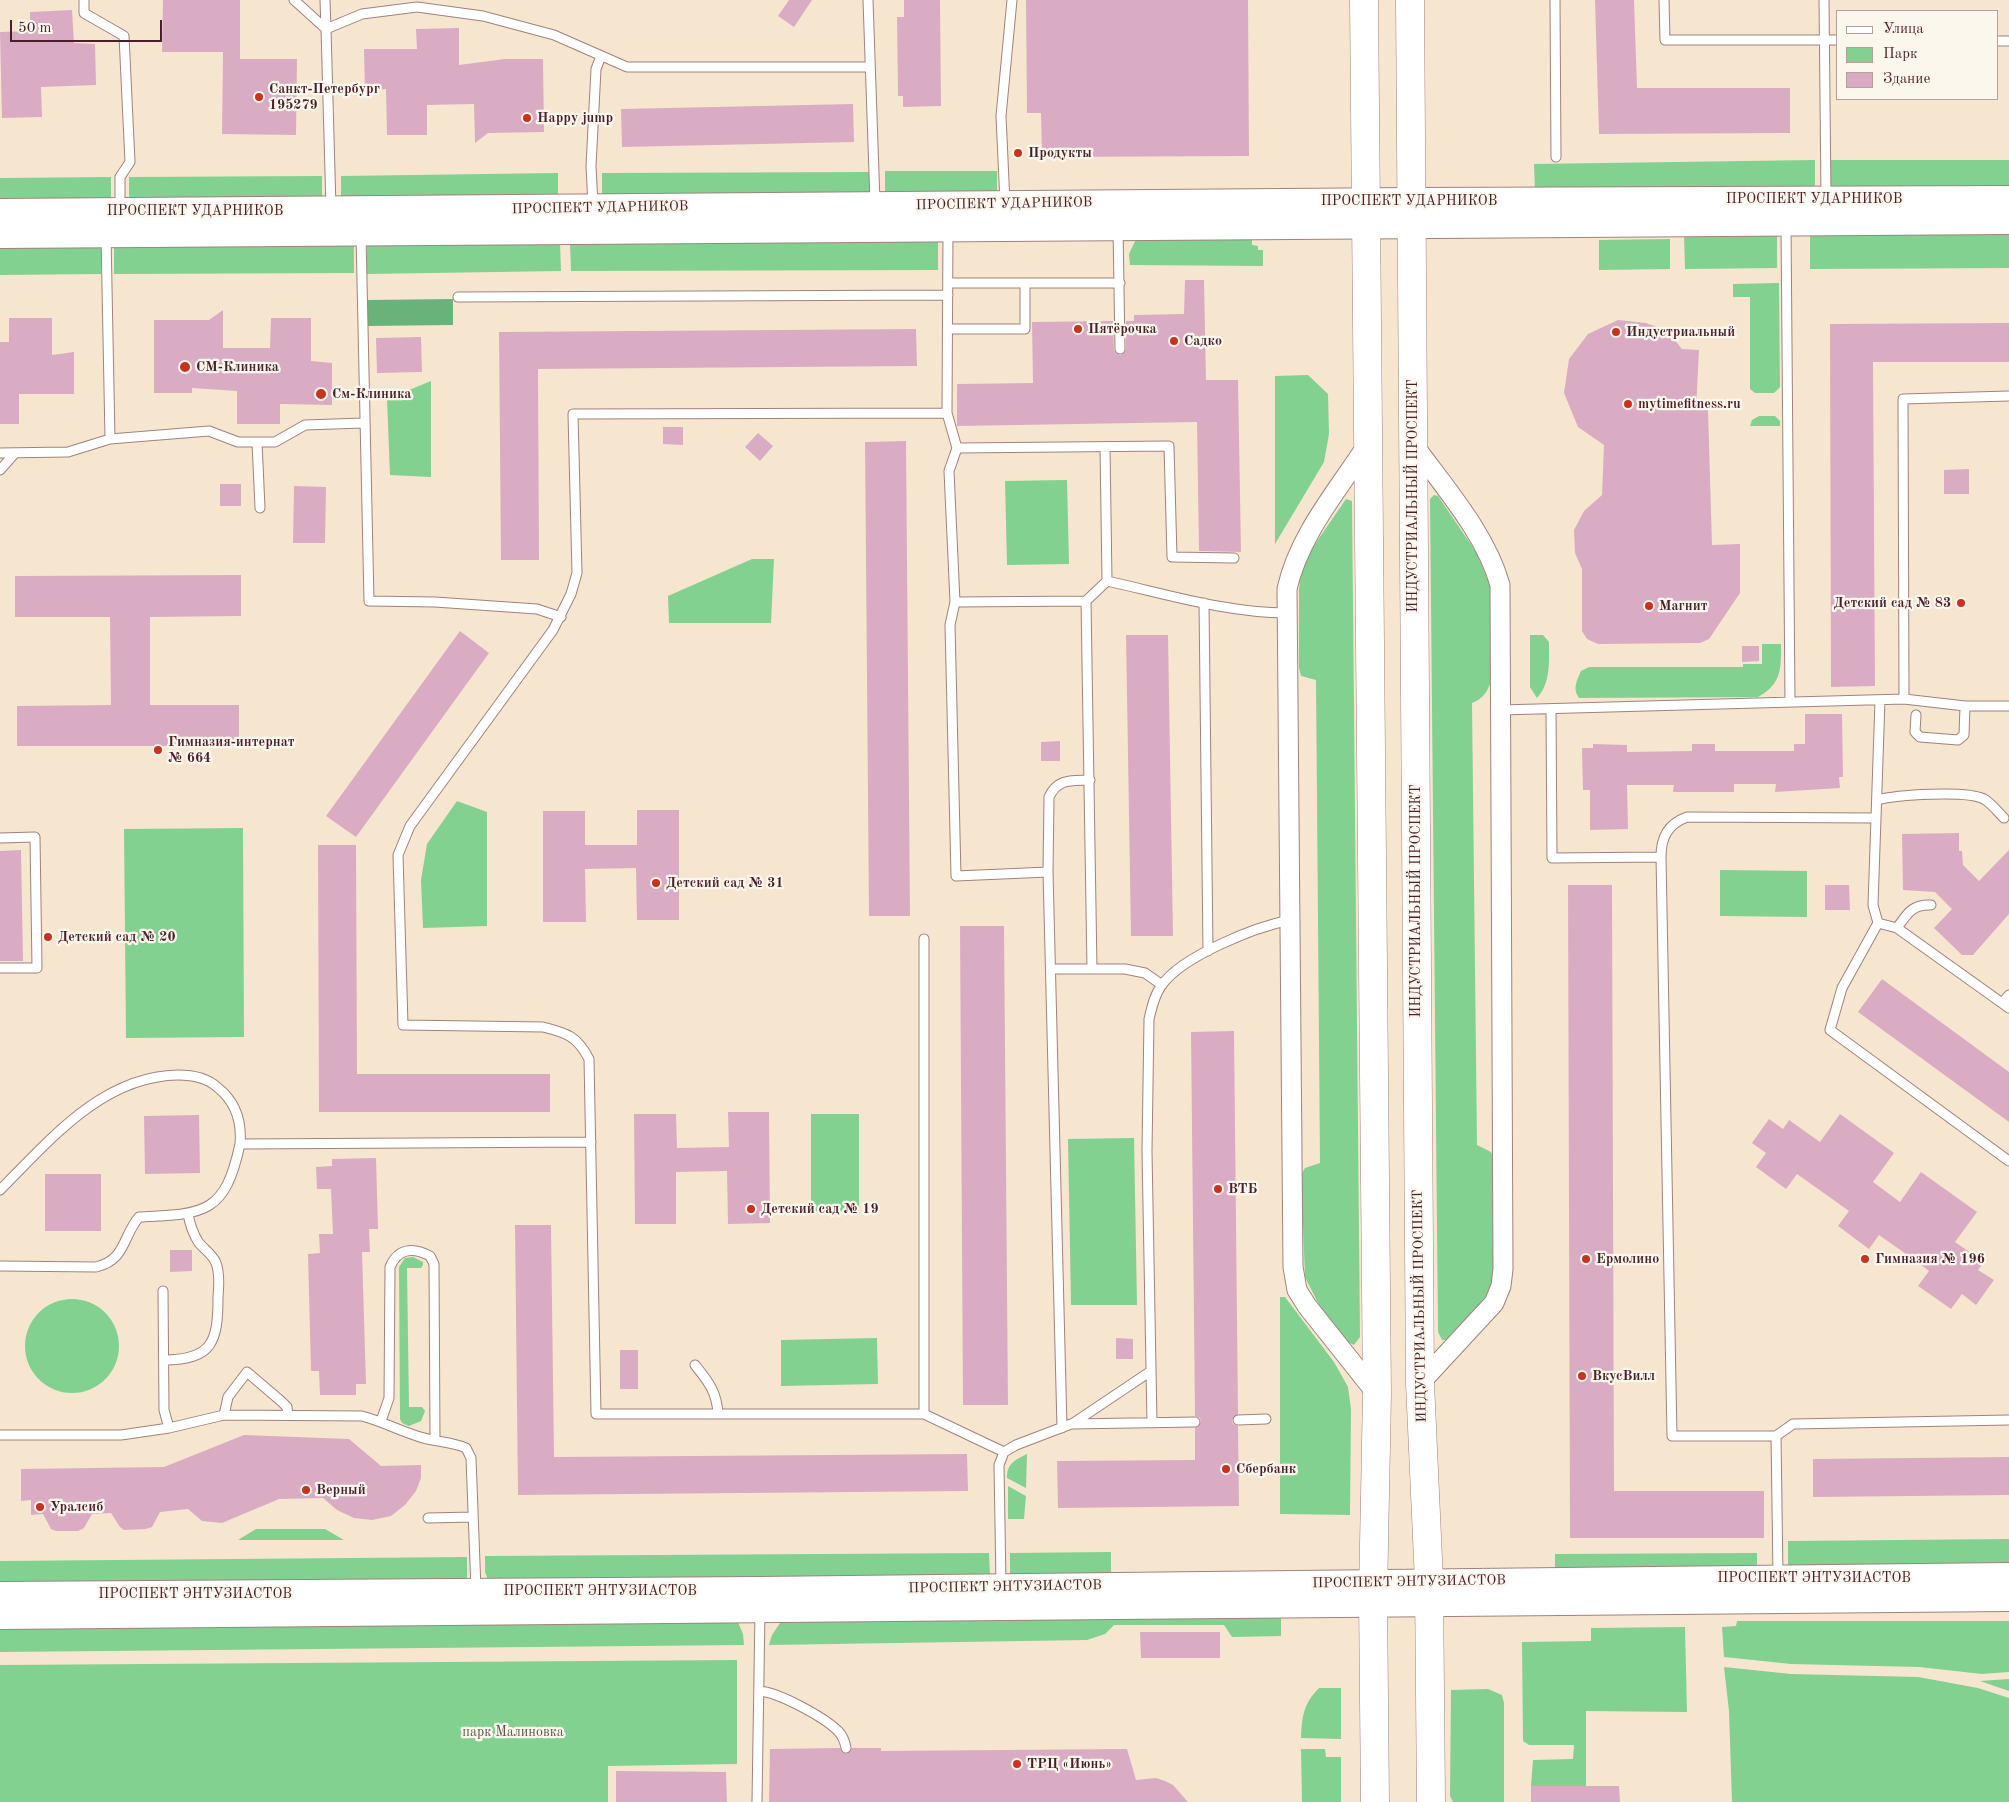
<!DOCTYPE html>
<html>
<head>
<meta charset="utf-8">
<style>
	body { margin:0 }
	#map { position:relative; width:2009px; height:1802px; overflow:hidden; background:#f6e6cf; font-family:"Old Standard TT",serif }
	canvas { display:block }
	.legend { position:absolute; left:1836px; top:10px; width:162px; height:90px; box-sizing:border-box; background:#fbf7ec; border:1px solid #b4a19f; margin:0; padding:6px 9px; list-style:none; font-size:15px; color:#4a1f2b }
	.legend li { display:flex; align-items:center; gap:10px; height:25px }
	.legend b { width:25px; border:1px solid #b4a19f }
	.scale { position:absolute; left:10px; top:20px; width:152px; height:22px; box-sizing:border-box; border:2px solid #4a1f2b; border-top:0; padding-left:6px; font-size:15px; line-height:18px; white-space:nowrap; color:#4a1f2b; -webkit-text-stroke:4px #fbf7ec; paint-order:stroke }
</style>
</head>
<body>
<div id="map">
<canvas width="2009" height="1802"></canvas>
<ul class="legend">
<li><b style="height:6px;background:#fff"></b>Улица</li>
<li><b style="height:14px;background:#82d190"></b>Парк</li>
<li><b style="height:14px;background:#daacc3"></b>Здание</li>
</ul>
<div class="scale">50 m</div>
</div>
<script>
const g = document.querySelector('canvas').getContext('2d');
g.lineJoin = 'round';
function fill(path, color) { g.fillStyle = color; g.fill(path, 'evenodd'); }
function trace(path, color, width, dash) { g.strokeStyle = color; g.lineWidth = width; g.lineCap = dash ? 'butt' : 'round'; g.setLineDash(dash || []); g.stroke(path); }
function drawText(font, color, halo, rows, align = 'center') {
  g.font = font + ' "Old Standard TT",serif'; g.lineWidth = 4.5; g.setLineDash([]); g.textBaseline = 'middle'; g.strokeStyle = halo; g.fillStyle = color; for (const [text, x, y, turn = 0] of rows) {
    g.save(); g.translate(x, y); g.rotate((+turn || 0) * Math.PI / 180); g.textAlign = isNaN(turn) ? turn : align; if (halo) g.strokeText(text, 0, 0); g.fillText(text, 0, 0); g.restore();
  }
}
fill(new Path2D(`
	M1815 160V187L1535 191 1534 164Z
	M1831 160H2009V187H1831Z
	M885 171H997V195H885Z
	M869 172V196L602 197V173Z
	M558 173V197L341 199V176Z
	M322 176V200L129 201V177Z
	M111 177V202H0V178Z
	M2009 231V268L1810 269V232Z
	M1777 232V268L1685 269 1684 233Z
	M1252 236V245L1258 246V250H1263V266L1130 265 1129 254 1137 237Z
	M1670 239V269L1599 270V240Z
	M938 242V270L571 271 570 243Z
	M560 243 561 271 367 274V245Z
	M114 246H354V273L114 274Z
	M0 247H101V274L0 275Z
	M1779 283 1780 387 1774 393H1755L1750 389V297H1733V284Z
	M1308 375 1328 394 1329 434 1324 462 1275 544V376Z
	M431 381V477L390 475 387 399Z
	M1759 416H1775L1780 421V426H1750L1752 420Z
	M1067 480 1069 564 1007 565 1005 481Z
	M1434 495 1438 496 1476 552 1490 585V684C1486 694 1482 699 1472 703L1477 1145 1491 1152 1494 1160 1493 1282 1488 1297 1448 1340H1442L1438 1332 1430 499Z
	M1346 499 1352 501 1360 1337 1354 1345 1346 1341 1320 1307 1305 1277 1301 1175 1305 1168 1320 1163 1316 680 1301 676 1299 668V589L1301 574 1313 547Z
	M752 559H774L771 623H669L668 596Z
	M1530 635H1543L1549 642C1549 661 1551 683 1537 698L1530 687Z
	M1762 644H1781C1781 668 1782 684 1758 697L1579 698C1572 688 1577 681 1581 671L1589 667H1743V664H1762Z
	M457 801 487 812V926L423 928 421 880 427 844Z
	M243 828 244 1037 126 1038 124 829Z
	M1720 870 1807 871V917L1720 916Z
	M811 1114H859V1211H811Z
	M1134 1138 1137 1305H1071L1068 1139Z
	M413 1257 423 1262V1265L421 1268H407L409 1407H422L425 1411 421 1421 409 1426 402 1423 400 1419 399 1267 405 1258Z
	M1280 1297H1285L1334 1362 1348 1387 1351 1409 1350 1515 1280 1514Z
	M25 1346a47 47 0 1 1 94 0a47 47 0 1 1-94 0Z
	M877 1338 878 1384 781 1386V1340Z
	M1027 1454 1026 1488 1007 1478C1007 1463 1015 1460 1027 1454Z
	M1008 1486 1026 1496 1024 1519H1008Z
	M256 1529H325L344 1540H238Z
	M2009 1539V1565L1788 1567V1541Z
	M1111 1552V1574L1010 1575V1553Z
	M989 1553 990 1575 488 1580 485 1572V1556Z
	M1757 1553V1567L1555 1568V1554Z
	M467 1557V1580L0 1584V1561Z
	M1281 1618V1636L1232 1637 1224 1625H1114L1105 1634 1087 1640 769 1645 772 1635 782 1620Z
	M737 1620 743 1634 744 1645 0 1652V1628Z
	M1737 1621H2009V1672L1982 1674 1919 1667 1791 1664 1724 1657 1722 1627 1736 1626Z
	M1685 1627 1687 1712 1586 1711V1786H1531L1533 1760 1573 1759 1574 1745H1529L1523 1741 1522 1642 1591 1641V1628Z
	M737 1660V1764L608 1766V1802H0V1665Z
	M1724 1667 1791 1674 1918 1677 1978 1688 2009 1698V1802H1732L1729 1711Z
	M2009 1679V1691L1980 1681Z
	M1319 1688H1341V1739L1301 1738C1302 1717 1303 1704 1319 1688Z
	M1488 1689 1502 1695 1504 1703V1802H1453L1450 1796 1451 1690Z
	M1301 1749H1325L1326 1757H1341V1802H1302Z`), '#82d190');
fill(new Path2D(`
	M453 299V325L368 326V300Z`), '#69b37a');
fill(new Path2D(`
	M163 0H240V59H297L296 135 222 134 223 52H162Z
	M789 0H812L794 27 778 16Z
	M904 0H940L941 106 903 107V96H898L897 17H904Z
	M1026 0H1248L1249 156 1042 157 1041 113H1027Z
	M1595 0H1634L1637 88H1790V133L1599 134Z
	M72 10 74 43 95 44 96 85 41 87 42 117 2 118 0 32 30 31V12Z
	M459 28V65L505 59H543L544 132 488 133 475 143 474 104 427 105V135H387L386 89 365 91 364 49H417L416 29Z
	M853 104 854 142 622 147 621 109Z
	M1185 280H1204L1206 380H1238L1241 552 1199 551 1197 422 957 426V384L1033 383 1032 322 1113 321 1114 350 1117 354 1121 355 1126 349V321H1134V315L1184 314Z
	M223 310V348H270L271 318H311V361L332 363V405L280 404V424H237V391L192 388V393H154V320H209Z
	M9 318H52V355L74 352V394H19V424H0V342H9Z
	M1618 320 1646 323 1667 331 1682 349 1699 350 1696 410H1708L1712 545 1740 544V593L1709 639 1700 643 1598 644 1587 639 1582 631V569L1575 553 1574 530 1584 511 1602 495 1604 445 1578 427 1564 393 1569 359 1588 334Z
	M2009 323V362H1873L1875 686 1831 687 1830 324Z
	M916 329 917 366 538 369 539 560H501L499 332Z
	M421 337 422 372 377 373 376 338Z
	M663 427H683V445L663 444Z
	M758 433 773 446 760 461 745 447Z
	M906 441 910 916H869L865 442Z
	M1969 469V494H1944V470Z
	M220 484H241V506H220Z
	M294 486 326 487 325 543H293Z
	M241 575V616L150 617V705H239V746H17V706L111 705 110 617H15V576Z
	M460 631 489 653 356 837 326 816Z
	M1126 635H1168L1173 936H1131Z
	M1742 646H1759V661L1742 662Z
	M1805 714H1842L1843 777H1839L1840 788 1775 792 1776 784H1734V792H1673L1674 785H1627L1628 829 1590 830V790H1583L1582 748H1593V744L1627 745V752L1692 751V744H1715V751H1794V744H1805Z
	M1060 741V761H1041V742Z
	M637 810H679V920H637L636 868 585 869 586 922H543V811H585V845H637Z
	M1959 833V851H1962L1963 865 1979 881 2009 850V914L1973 955H1962L1934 928 1952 909 1935 892 1903 890 1902 834Z
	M318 845H356L357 1074H550V1112H319Z
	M21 850 23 961H0V851Z
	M1568 885H1612L1614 1491H1764V1538H1570Z
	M1825 885H1849L1850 910H1825Z
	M960 926H1004L1008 1405H963Z
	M1882 979 2009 1072V1122L1858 1012Z
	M1234 1031 1238 1414 1232 1420 1233 1424 1238 1426 1239 1506 1058 1508 1057 1461 1195 1460V1428L1201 1422 1200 1418 1195 1416 1191 1032Z
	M728 1112H769L770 1223 728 1224 727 1171 676 1172V1224H635L634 1114H676L677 1148 729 1147Z
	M1840 1114 1894 1153 1873 1182 1900 1202 1921 1172 1977 1212 1955 1242 1984 1262 1978 1270 1994 1280 1976 1305 1962 1294 1951 1309 1918 1286 1929 1271 1916 1261 1879 1235 1869 1249 1838 1226 1849 1211 1797 1174 1786 1189 1756 1167 1766 1153 1752 1143 1769 1119 1783 1129 1789 1120 1820 1142Z
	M199 1115 200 1173 145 1174 144 1116Z
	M376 1158 378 1229H369L370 1252H362L366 1384H356V1395H320L319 1371H311L308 1254 320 1253 319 1234H333L331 1189H317L316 1167 332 1166V1159Z
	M45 1174H101V1231H45Z
	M515 1225H551L554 1457 967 1454 968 1491 518 1495Z
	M170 1250H192V1271L170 1272Z
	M1116 1338 1133 1339V1359H1116Z
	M620 1350H638V1389H620Z
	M244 1435 349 1439 381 1466 421 1465V1478L416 1491 405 1505 391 1516 372 1520 354 1518 337 1510 323 1498 279 1499 222 1523 202 1521 188 1509 160 1512 152 1527 146 1529 124 1530 120 1527 111 1513 92 1514 84 1528 78 1531H56L51 1529 43 1514 31 1515V1500L21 1501V1469L164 1467Z
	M2009 1457V1495L1813 1497V1459Z
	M1140 1632H1220V1658H1141Z
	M840 1748 842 1752 847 1754 852 1748H881V1751L1127 1749 1136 1780 1156 1778 1165 1781 1173 1785 1188 1802H769L770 1749Z
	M616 1771 726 1772 727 1802H616Z
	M1531 1786H1619L1620 1802H1531Z`), '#daacc3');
const lane = new Path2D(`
	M84 0V13L124 36 130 162 120 177V209
	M294 0 326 29 331 208
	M325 0 326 29 362 14 417 7 483 16 554 35 627 67H870
	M868 0 875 202
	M1555 0 1556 157
	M1664 0 1665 40H1838
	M1824 0 1826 197
	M1998 41H2009
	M1005 203 1001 116 1012 0
	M593 205 591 166 596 69 601 56
	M1786 225 1790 702
	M1118 228 1120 349
	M948 230 947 413 957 448 1169 446 1172 557 1234 558
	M361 235 369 601 435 602 537 609 561 617
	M106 236 110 439 209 431 238 442H275L305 425 363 423
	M948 283H1120
	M458 297 948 295
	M948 329H1025V283
	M947 413 573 414 577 573 571 594 553 630 410 826 398 855 403 1025 543 1027C567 1033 577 1036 589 1059L596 1414H924L1004 1452
	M257 442 260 508
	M957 448 949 471 955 602 950 625 956 876 1048 872
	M0 453 68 452 110 439
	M0 470 15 453
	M1107 581C1166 594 1227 613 1287 613
	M1086 601 1092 969
	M955 602 1086 601 1107 581 1105 447
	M1204 603 1208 951
	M1904 699 1903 399 2009 396
	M1551 709 1552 858 1661 857 1672 1436H1776L1778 1576
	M1500 710 1904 699 1965 706H2009
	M1916 715 1915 732 1920 737 1958 740 1964 735 1965 706
	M1877 800C1896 795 1966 790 1984 799 1991 803 1998 812 2004 818
	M1876 818 1880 700
	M0 838 35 837 37 968H0
	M1661 857C1661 837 1668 824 1687 817L1876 818 1873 905 1878 923 1897 928 2009 1008
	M1878 923 1842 988 1830 1030 2009 1161
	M1897 928C1907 914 1912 904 1931 905
	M924 939V1414
	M1052 969H1125L1145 973 1162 985
	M2002 1003 2009 995
	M0 1190C49 1141 102 1076 178 1075 192 1075 206 1077 217 1087 235 1101 242 1121 240 1144L591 1142
	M0 1266 96 1267C126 1260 122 1237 139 1217 205 1214 225 1214 240 1144
	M163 1291 164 1410 169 1428
	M164 1360C213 1360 218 1341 218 1297 219 1286 220 1273 216 1263 213 1255 204 1249 199 1243 193 1234 190 1225 188 1214
	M695 1365C708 1381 717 1392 718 1414
	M224 1415 228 1397 247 1372 282 1402 287 1407 288 1415
	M1238 1420 1266 1419
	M381 1421 389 1398 390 1267C398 1248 413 1247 430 1256L434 1264 435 1440
	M1152 1423 1147 1151 1149 1019C1152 1007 1154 996 1161 986 1182 956 1255 927 1290 920
	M1072 1424 1151 1371
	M1062 1428 1048 872 1049 797C1058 778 1071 781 1090 780
	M0 1435H121L169 1428 224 1415 362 1416C381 1421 398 1430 417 1436 433 1442 450 1441 466 1448L471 1458 476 1590
	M1776 1436 1793 1424 2009 1420
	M428 1518 473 1517
	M1001 1584 999 1465 1004 1452 1016 1445 1071 1424 1195 1422
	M759 1691C778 1692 824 1717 838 1731 843 1736 845 1742 846 1748
	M757 1802 760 1610`);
const street = new Path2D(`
	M1368 444C1338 490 1299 535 1287 589L1293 1267 1297 1290 1307 1306 1377 1394
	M1413 444C1444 487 1486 534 1500 585L1503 1269 1501 1286 1494 1303 1420 1383`);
const secondary = new Path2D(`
	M0 212 1411 201 2009 199
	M0 235 2009 221
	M0 1595 760 1590 2009 1576
	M0 1616 2009 1598`);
const primary = new Path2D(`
	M1364 0 1377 1394 1373 1595 1375 1802
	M1410 0 1420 1383 1429 1581 1431 1802`);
trace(lane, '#a0827d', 11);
trace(street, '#a0827d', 21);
trace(secondary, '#a0827d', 28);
trace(primary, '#a0827d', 29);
trace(lane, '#fff', 9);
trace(street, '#fff', 19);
trace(secondary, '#fff', 26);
trace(primary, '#fff', 28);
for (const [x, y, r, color] of [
	[259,97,5,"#c8321e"],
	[527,118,5,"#c8321e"],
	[1018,153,5,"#c8321e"],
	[1078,329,5,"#c8321e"],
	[1616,332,5,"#c8321e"],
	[1174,341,5,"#c8321e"],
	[185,367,6,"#c8321e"],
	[321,394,6,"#c8321e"],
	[1628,404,5,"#c8321e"],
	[1961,603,5,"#c8321e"],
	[1649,606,5,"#c8321e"],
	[158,750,5,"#c8321e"],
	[656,883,5,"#c8321e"],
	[48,937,5,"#c8321e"],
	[1218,1189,5,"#c8321e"],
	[751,1209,5,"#c8321e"],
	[1586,1259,5,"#c8321e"],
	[1865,1259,5,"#c8321e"],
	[1582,1376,5,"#c8321e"],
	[1226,1469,5,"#c8321e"],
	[306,1490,5,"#c8321e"],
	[40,1507,5,"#c8321e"],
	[1017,1764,5,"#c8321e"]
]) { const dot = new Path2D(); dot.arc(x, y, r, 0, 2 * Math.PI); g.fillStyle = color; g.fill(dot); trace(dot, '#fbf7ec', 2); }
drawText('bold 14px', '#4a1f2b', '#fbf7ec', [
	["Санкт-Петербург",269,89],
	["195279",269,105],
	["Happy jump",537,118],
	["Продукты",1028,153],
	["Пятёрочка",1088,329],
	["Индустриальный",1626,332],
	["Садко",1184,341],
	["СМ-Клиника",196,367],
	["См-Клиника",332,394],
	["mytimefitness.ru",1638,404],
	["Детский сад № 83",1951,603,"right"],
	["Магнит",1659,606],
	["Гимназия-интернат",168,742],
	["№ 664",168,758],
	["Детский сад № 31",666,883],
	["Детский сад № 20",58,937],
	["ВТБ",1228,1189],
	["Детский сад № 19",761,1209],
	["Ермолино",1596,1259],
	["Гимназия № 196",1875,1259],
	["ВкусВилл",1592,1376],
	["Сбербанк",1236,1469],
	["Верный",316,1490],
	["Уралсиб",50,1507],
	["ТРЦ «Июнь»",1027,1764]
], 'left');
drawText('14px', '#4a1f2b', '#fbf7ec', [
	["ПРОСПЕКТ УДАРНИКОВ",1814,199],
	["ПРОСПЕКТ УДАРНИКОВ",1409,201],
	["ПРОСПЕКТ УДАРНИКОВ",1004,204,-1],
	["ПРОСПЕКТ УДАРНИКОВ",600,208,-1],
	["ПРОСПЕКТ УДАРНИКОВ",195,211],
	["ИНДУСТРИАЛЬНЫЙ ПРОСПЕКТ",1413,496,-90],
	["ИНДУСТРИАЛЬНЫЙ ПРОСПЕКТ",1416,901,-90],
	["ИНДУСТРИАЛЬНЫЙ ПРОСПЕКТ",1420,1306,-91],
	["ПРОСПЕКТ ЭНТУЗИАСТОВ",1814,1578],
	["ПРОСПЕКТ ЭНТУЗИАСТОВ",1409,1582,-1],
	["ПРОСПЕКТ ЭНТУЗИАСТОВ",1005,1587,-1],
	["ПРОСПЕКТ ЭНТУЗИАСТОВ",600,1591],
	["ПРОСПЕКТ ЭНТУЗИАСТОВ",195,1594]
]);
drawText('14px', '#5b5449', '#fbf7ec', [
	["парк Малиновка",513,1732]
]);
</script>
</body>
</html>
